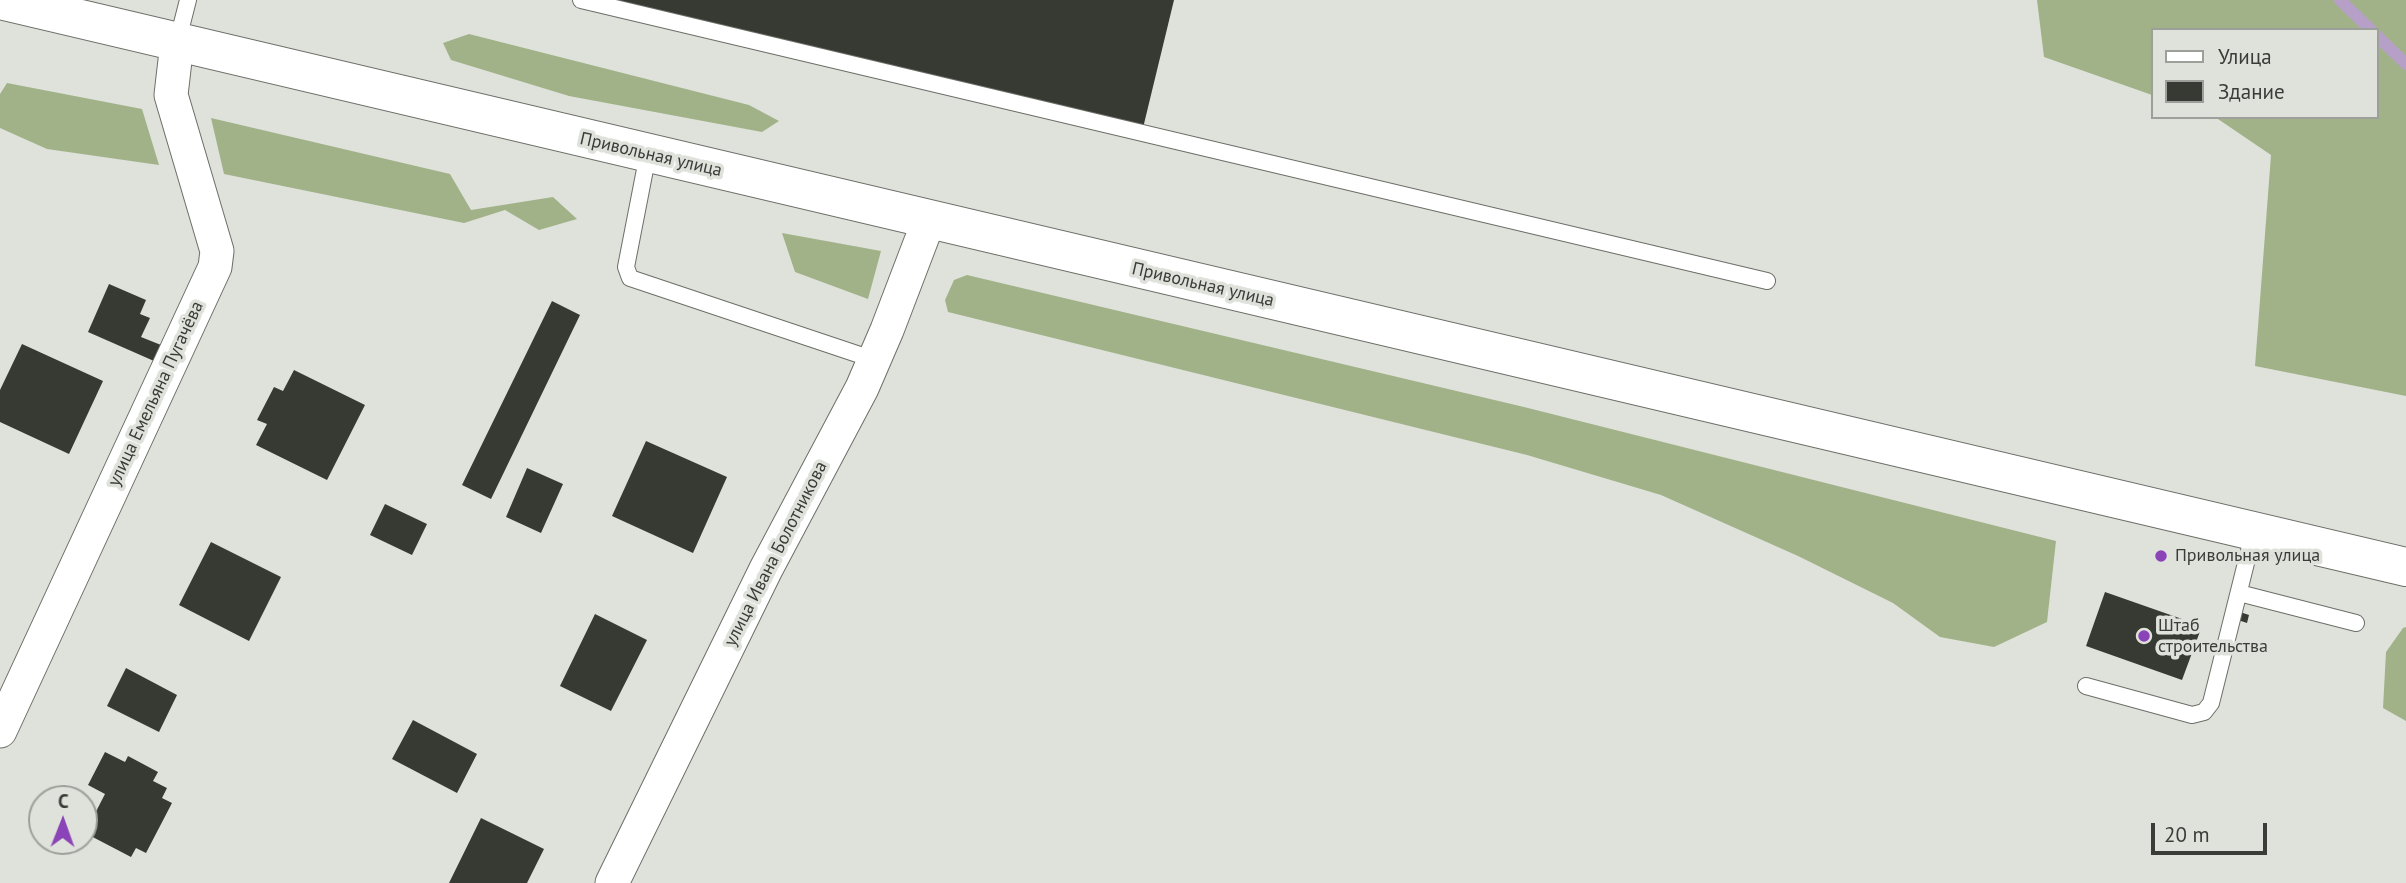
<!DOCTYPE html>
<html>
<head>
<meta charset="utf-8">
<style>
	body { margin:0 }
	#map { position:relative; width:2406px; height:883px; overflow:hidden; background:#dfe2db; font-family:"PT Sans",sans-serif }
	canvas { display:block }
	.legend { position:absolute; left:2151px; top:28px; width:228px; height:91px; box-sizing:border-box; background:#dfe2db; border:2px solid #9da09a; margin:0; padding:9px 12px; list-style:none; font-size:21px; color:#3a3c38 }
	.legend li { display:flex; align-items:center; gap:14px; height:35px }
	.legend b { width:35px; border:2px solid #9da09a }
	.north { position:absolute; left:28px; top:785px; width:70px; height:70px; box-sizing:border-box; background:#dfe2db; border:2px solid #9da09a; border-radius:50%; rotate:1deg; font-size:19px; font-weight:700; line-height:28px; text-align:center; color:#3a3c38 }
	.north::after { content:''; display:block; margin:auto; width:24px; height:32px; background:#8b44b7; clip-path:polygon(50% 0,100% 100%,50% 72%,0 100%) }
	.scale { position:absolute; left:2151px; top:823px; width:116px; height:32px; box-sizing:border-box; border:4px solid #3a3c38; border-top:0; padding-left:9px; font-size:21px; line-height:24px; white-space:nowrap; color:#3a3c38; -webkit-text-stroke:5px #dfe2db; paint-order:stroke }
</style>
</head>
<body>
<div id="map">
<canvas width="2406" height="883"></canvas>
<ul class="legend">
<li><b style="height:9px;background:#fff"></b>Улица</li>
<li><b style="height:19px;background:#373a33"></b>Здание</li>
</ul>
<div class="north">С</div>
<div class="scale">20 m</div>
</div>
<script>
const g = document.querySelector('canvas').getContext('2d');
g.lineJoin = 'round';
function fill(path, color) { g.fillStyle = color; g.fill(path, 'evenodd'); }
function trace(path, color, width, dash) { g.strokeStyle = color; g.lineWidth = width; g.lineCap = dash ? 'butt' : 'round'; g.setLineDash(dash || []); g.stroke(path); }
function drawText(font, color, halo, rows, align = 'center') {
  g.font = font + ' "PT Sans",sans-serif'; g.lineWidth = 7; g.setLineDash([]); g.textBaseline = 'middle'; g.strokeStyle = halo; g.fillStyle = color; for (const [text, x, y, turn = 0] of rows) {
    g.save(); g.translate(x, y); g.rotate((+turn || 0) * Math.PI / 180); g.textAlign = isNaN(turn) ? turn : align; if (halo) g.strokeText(text, 0, 0); g.fillText(text, 0, 0); g.restore();
  }
}
fill(new Path2D(`
	M2037 0H2406V396L2255 366 2271 155 2215 117H2376V30H2152V95L2044 57Z
	M469 34 749 105 779 121 762 132 569 96 451 60 443 43Z
	M7 83 142 109 159 165 47 149 0 128V94Z
	M211 118 450 174 471 210 553 197 577 219 539 230 505 210 464 223 224 174Z
	M782 233 881 251 868 299 795 272Z
	M967 275 1524 407 2056 541 2047 622 1994 647 1940 637 1893 603 1798 556 1661 495 1527 455 948 312 945 300 954 280Z
	M2406 627V721L2383 708 2386 652 2403 628Z`), '#a1b288');
trace(new Path2D(`
	M2340 0 2371 30
	M2376 35 2406 64`), '#b6a0c7', 12);
fill(new Path2D(`
	M612 0H1174L1143 128Z
	M109 284 146 300 140 314 150 318 141 337 161 345 154 361 88 332Z
	M552 301 580 315 491 499 462 485Z
	M22 344 103 381 69 454 0 422V390Z
	M294 370 365 405 327 480 256 445 267 424 257 420 274 387 283 391Z
	M646 441 727 477 693 553 612 516Z
	M527 468 563 484 541 533 506 517Z
	M385 504 427 524 412 555 370 535Z
	M211 542 281 577 249 641 179 605Z
	M2105 592 2202 626 2182 680 2086 646Z
	M2240 612 2249 615 2247 623 2238 620Z
	M595 614 647 640 611 711 560 686Z
	M126 668 177 695 159 732 107 706Z
	M413 720 477 754 457 793 392 759Z
	M105 752 125 762 128 756 158 772 153 781 167 788 162 798 172 803 146 853 136 848 131 857 85 833 105 794 88 785Z
	M51 789 71 799H46Z
	M42 806V828L33 824Z
	M481 818 544 849 527 883H449Z`), '#373a33');
const service = new Path2D(`
	M581 0 1767 281
	M177 43 188 0
	M648 154 626 267 630 278 875 360
	M2239 593 2356 623
	M2086 686 2192 715 2204 712 2211 703 2254 531`);
const minor = new Path2D(`
	M0 731 215 267 217 251 171 95 177 43
	M612 883 766 569 862 388 887 330 929 220`);
const tertiary = new Path2D(`
	M0 0 2406 567`);
trace(service, '#6c6f68', 18);
trace(minor, '#6c6f68', 35);
trace(tertiary, '#6c6f68', 40);
trace(service, '#fff', 16);
trace(minor, '#fff', 33);
trace(tertiary, '#fff', 38);
for (const [x, y, r, color] of [
	[2161,556,7,"#8b44b7"],
	[2144,636,7,"#8b44b7"]
]) { const dot = new Path2D(); dot.arc(x, y, r, 0, 2 * Math.PI); g.fillStyle = color; g.fill(dot); trace(dot, '#dfe2db', 2.5); }
drawText('18px', '#3a3c38', '#dfe2db', [
	["Привольная улица",651,155,13],
	["Привольная улица",1203,285,13],
	["улица Емельяна Пугачёва",156,394,-65],
	["улица Ивана Болотникова",776,554,-63]
]);
drawText('18px', '#3a3c38', '#dfe2db', [
	["Привольная улица",2175,556],
	["Штаб",2158,626],
	["строительства",2158,647]
], 'left');
</script>
</body>
</html>
